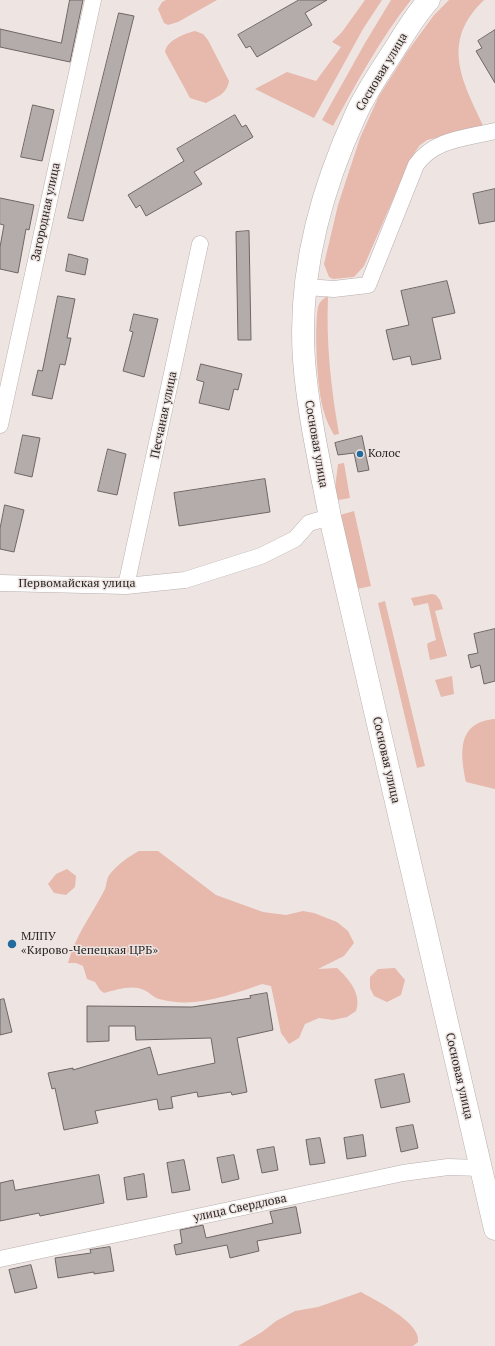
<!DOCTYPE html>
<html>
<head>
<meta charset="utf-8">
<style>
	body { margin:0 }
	canvas { display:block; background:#eee5e2 }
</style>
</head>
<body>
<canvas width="495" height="1346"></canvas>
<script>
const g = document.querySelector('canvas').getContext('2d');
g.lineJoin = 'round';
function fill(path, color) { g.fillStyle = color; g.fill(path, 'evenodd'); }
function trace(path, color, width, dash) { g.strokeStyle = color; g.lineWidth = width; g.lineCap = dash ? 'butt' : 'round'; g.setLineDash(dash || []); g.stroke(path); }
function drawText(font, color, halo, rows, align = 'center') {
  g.font = font + ' "PT Serif",serif'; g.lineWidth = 3; g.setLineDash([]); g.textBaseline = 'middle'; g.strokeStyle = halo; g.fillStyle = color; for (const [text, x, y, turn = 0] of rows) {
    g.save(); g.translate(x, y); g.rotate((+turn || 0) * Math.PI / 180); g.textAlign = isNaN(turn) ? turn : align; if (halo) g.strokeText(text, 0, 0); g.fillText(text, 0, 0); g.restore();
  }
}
fill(new Path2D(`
	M166 0H217L178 22 168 25 164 23 158 9 162 2Z
	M365 0H382L363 29 314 118 255 89 287 72 316 81 341 47 332 42 342 32Z
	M391 0H411C380 39 357 82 333 126L322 120 365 43Z
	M449 0H484C440 42 462 81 484 127L427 140 420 145 411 158 364 266 354 277 333 279 329 277 324 264 338 205 360 138 379 96 407 52 434 15Z
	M195 31 203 34 208 40 229 81C227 94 217 97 206 103L190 98 165 52C167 40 184 34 195 31Z
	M328 296C326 343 331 388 339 434L334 435C330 428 326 420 324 412 317 392 314 328 318 307 319 302 324 298 328 296Z
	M344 463 350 498 338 500 335 488 338 464Z
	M354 511 371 586 357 589 340 515Z
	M432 594 436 595 440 600 443 609 435 611 447 656 430 660 427 645 428 643 436 640 428 603 414 606 411 598Z
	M385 601 425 766 417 768 378 603Z
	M452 676 454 694 441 697 435 680Z
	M495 719V789L466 782C460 753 457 722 495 719Z
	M139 851H158L216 895 263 912 286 915 303 911 314 913 337 922 348 931 354 943 344 956 318 969 337 968C349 979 362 994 356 1011L347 1017 333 1020 319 1018 305 1024 299 1038 289 1044 281 1033 271 986 262 984C230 995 194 1009 159 999 154 998 149 992 144 990 133 984 115 990 104 993L100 990 95 982 87 979 83 966 76 963H68C75 936 91 916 104 891 107 886 106 878 110 874 118 864 128 857 139 851Z
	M67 869 76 876 75 887 66 895 54 893 48 884 56 874Z
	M395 968 405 980 401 995 387 1002 374 996 370 988V977L378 969Z
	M361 1292C375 1300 422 1323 418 1342L413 1346H238L262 1332 276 1321 295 1311 318 1307Z`), '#e7b8ac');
const building = new Path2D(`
	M70 0H83L70 62 0 47V29L61 43Z
	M299 0H327L305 13 312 25 257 57 250 46 246 48 238 35Z
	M119 13 134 16 83 221 68 218Z
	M495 30V83L476 51 482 48 478 41Z
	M33 105 54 110 42 161 21 157Z
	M235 115 242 127 246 125 253 137 194 172 202 184 146 216 140 205 136 208 128 195 184 161 177 149Z
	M495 189V221L479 224 473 194Z
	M0 198 34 205 29 230 26 229 18 273 0 269V247L4 225 0 224Z
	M249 231 251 340H238L236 232Z
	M69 254 88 259 85 275 66 271Z
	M447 281 455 313 432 318 441 359 412 365 410 356 393 360 386 330 409 325 401 291Z
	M58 296 75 299 67 338H71L65 365 60 364 52 399 32 395 38 370 42 371Z
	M134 314 158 319 144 377 123 371 133 332 130 331Z
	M201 364 242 374 238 390 234 389 229 410 199 403 204 382 197 380Z
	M23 435 40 438 32 477 15 473Z
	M362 436 369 470 358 472 354 453 338 455 335 443Z
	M108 449 126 454 117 495 98 491Z
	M265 479 270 512 179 526 174 493Z
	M5 505 24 510 14 552 0 549V529Z
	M495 629V681L484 684 480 665 471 668 468 655 478 653 474 634Z
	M267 993 273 1030 237 1038 247 1092 232 1095 231 1092 198 1097 197 1092 171 1097 173 1108 159 1110 157 1099 95 1111 98 1123 64 1130 55 1088 52 1089 48 1073 73 1068V1070L150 1047 158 1075 215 1063 211 1038 136 1040 135 1026H109V1041L87 1042V1006L192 1007 251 998 250 996Z
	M4 999 12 1032 0 1035V1000Z
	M404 1074 410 1102 381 1108 375 1080Z
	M413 1125 418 1148 401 1152 396 1128Z
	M363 1135 366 1156 347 1159 344 1138Z
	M320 1138 325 1163 310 1165 306 1140Z
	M274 1147 278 1170 262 1173 257 1150Z
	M234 1155 239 1179 222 1183 217 1158Z
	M184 1160 190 1190 172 1193 167 1163Z
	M144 1174 147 1197 127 1200 124 1178Z
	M99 1175 104 1203 40 1216 39 1213 0 1221V1183L13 1180 15 1190Z
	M296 1207 301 1233 257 1241 259 1251 230 1258 227 1245 176 1255 174 1245 182 1243 180 1230 203 1225 206 1238 273 1223 270 1212Z
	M110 1247 114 1271 94 1274V1272L58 1278 55 1258 91 1253 90 1250Z
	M31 1265 37 1288 15 1293 9 1270Z`);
fill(building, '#b4acaa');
trace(building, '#6f6765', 1);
const street = new Path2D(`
	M306 287 334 289 368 285 416 165C434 139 466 138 495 131
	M0 425 93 0
	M0 583 126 586 185 580 261 556 295 539 309 523 330 517
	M126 586 200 244
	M0 1259 403 1173 448 1167 481 1168`);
const secondary = new Path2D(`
	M429 0C416 14 406 31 396 47 382 69 367 90 356 114 321 190 298 276 304 360 308 413 320 465 330 517L495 1229`);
trace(street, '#b8afad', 17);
trace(secondary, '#b8afad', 23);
trace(street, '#fff', 16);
trace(secondary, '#fff', 22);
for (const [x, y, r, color] of [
	[360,454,4,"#216c9f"],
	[12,944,5,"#216c9f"]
]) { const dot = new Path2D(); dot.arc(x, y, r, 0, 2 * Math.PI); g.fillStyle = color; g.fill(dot); trace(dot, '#eee5e2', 1.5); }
drawText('12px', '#292625', '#eee5e2', [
	["Сосновая улица",382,72,-59],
	["Загородная улица",46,212,-78],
	["Песчаная улица",164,415,-78],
	["Сосновая улица",316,444,80],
	["Первомайская улица",77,584],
	["Сосновая улица",386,760,77],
	["Сосновая улица",459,1076,77],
	["улица Свердлова",240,1208,-12]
]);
drawText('12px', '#292625', '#eee5e2', [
	["Колос",368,454],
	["МЛПУ",21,937],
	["«Кирово-Чепецкая ЦРБ»",21,951]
], 'left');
</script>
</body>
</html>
